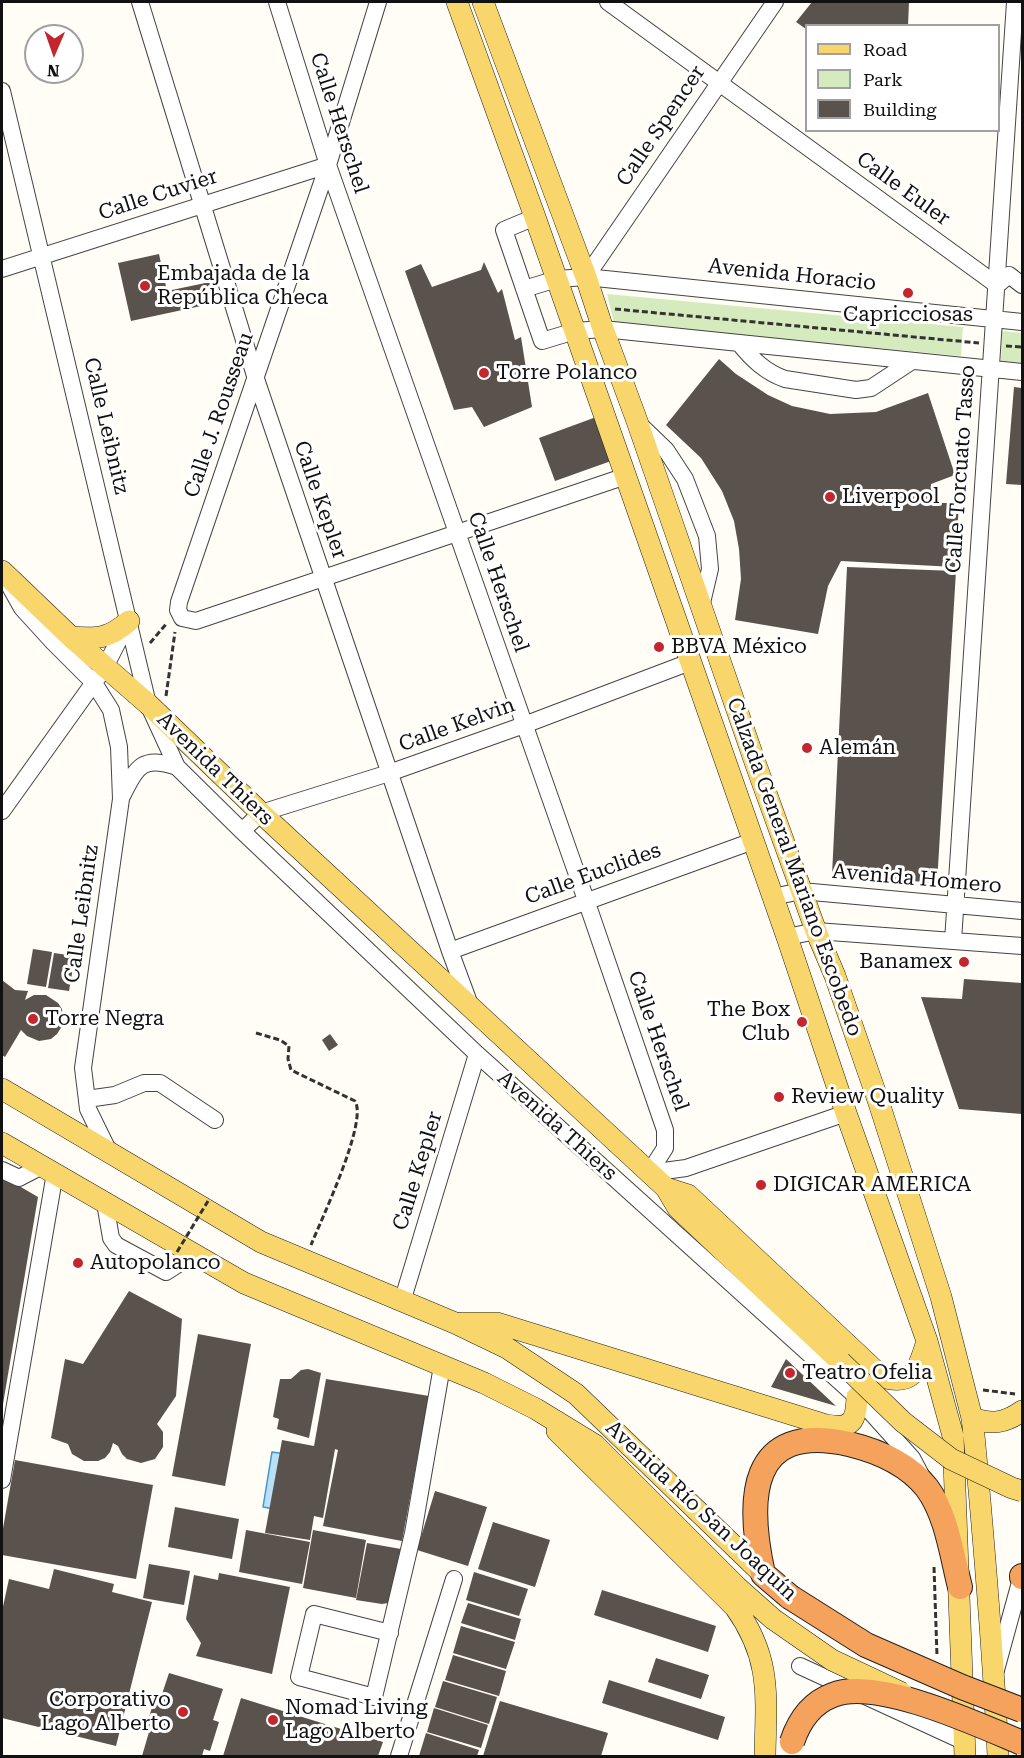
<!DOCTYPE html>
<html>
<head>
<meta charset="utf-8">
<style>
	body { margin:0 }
	#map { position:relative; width:1024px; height:1758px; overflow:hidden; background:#fffdf5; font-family:"Roboto Serif",serif }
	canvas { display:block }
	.frame { position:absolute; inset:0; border:3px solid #111; pointer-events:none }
	.legend { position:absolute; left:805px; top:24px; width:195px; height:108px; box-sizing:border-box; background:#fff; border:2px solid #a0a0a0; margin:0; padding:8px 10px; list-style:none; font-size:18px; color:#111 }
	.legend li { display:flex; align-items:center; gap:12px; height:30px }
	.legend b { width:30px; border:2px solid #a0a0a0 }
	.north { position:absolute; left:24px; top:24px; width:60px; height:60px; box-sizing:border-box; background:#fff; border:2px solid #a0a0a0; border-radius:50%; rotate:182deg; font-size:16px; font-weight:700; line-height:24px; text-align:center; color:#111 }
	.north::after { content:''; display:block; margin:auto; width:21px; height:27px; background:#c4262e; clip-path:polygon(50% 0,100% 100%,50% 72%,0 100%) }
</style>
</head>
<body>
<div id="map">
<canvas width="1024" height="1758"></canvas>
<div class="frame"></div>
<ul class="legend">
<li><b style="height:8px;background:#f9d66b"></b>Road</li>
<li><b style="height:16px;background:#d5ebbd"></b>Park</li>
<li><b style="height:16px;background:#5a524d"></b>Building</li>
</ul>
<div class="north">N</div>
</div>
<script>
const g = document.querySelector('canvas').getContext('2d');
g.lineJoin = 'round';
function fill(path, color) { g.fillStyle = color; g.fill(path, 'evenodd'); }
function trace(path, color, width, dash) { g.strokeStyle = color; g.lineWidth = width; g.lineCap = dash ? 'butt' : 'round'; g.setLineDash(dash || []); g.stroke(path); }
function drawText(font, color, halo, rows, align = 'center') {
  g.font = font + ' "Roboto Serif",serif'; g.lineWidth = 6; g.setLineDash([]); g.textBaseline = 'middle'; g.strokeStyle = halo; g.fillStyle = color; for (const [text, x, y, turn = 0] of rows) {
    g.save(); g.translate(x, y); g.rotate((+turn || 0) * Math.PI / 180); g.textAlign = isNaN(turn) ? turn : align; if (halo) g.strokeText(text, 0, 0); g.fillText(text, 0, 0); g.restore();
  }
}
fill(new Path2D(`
	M607 294 963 327 961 356 614 323Z
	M1002 331 1022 333V363L1001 361Z`), '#d5ebbd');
const water = new Path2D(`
	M272 1452 300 1456 290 1512 263 1507Z`);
fill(water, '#b9e0f7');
trace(water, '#3f96cf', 1.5);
fill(new Path2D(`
	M812 2H909L908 26H806V29L796 22Z
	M159 254 167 291 210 282 215 303 131 321 118 263Z
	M484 262 498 293 502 289 515 340 521 337 532 407 484 427 472 407 454 410 405 271 421 264 432 287 481 270Z
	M719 359 736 374 768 395 792 406 830 414 876 412 928 393 955 475 931 484 937 503H959L955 567 841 561 828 586 818 634 735 620 741 579 739 549 734 521 722 491 701 458 666 425Z
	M1014 387 1022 388V485L1006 484Z
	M599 416 611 461 555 481 539 438Z
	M847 567 956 571 937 883 832 875Z
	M33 949 52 952 46 987 27 984Z
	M54 953 75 956 69 991 48 988Z
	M964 979 1022 983V1114L959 1109 921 997 962 999Z
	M2 980 15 990 28 991 25 1000 34 995H46L58 1003 62 1009 64 1023 57 1034 51 1039 39 1041 27 1036 21 1030 5 1057 2 1055Z
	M330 1034 338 1045 329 1051 322 1040Z
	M2 1176 38 1197 3 1404H2Z
	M129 1291 182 1319 176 1396 157 1424 163 1432V1447L155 1459 141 1463 127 1459 122 1454 118 1446 113 1443 110 1452 105 1458 98 1461H84L72 1454 68 1444 51 1438 65 1359 83 1364Z
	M198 1334 251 1344 225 1486 172 1476Z
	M786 1359 836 1406 771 1387Z
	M308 1369 321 1373 309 1438 277 1429 279 1419 273 1417 280 1379H291L301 1370Z
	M326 1379 429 1396 402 1541 323 1526 338 1450 335 1449 323 1518 314 1516 310 1540 265 1533 282 1440 314 1446Z
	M15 1460 153 1485 136 1579 2 1555V1534Z
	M435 1491 487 1507 468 1566 417 1550Z
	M175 1507 239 1519 232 1559 168 1547Z
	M493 1522 550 1540 535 1587 478 1569Z
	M246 1530 310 1542 302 1584 239 1572Z
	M313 1530 366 1540 356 1598 303 1588Z
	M367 1543 401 1549 388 1603 382 1604 356 1600Z
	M149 1564 190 1571 184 1605 143 1598Z
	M54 1569 114 1584 112 1592 152 1602 116 1746 2 1718V1611L9 1579 49 1589Z
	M474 1572 528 1589 519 1616 466 1600Z
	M219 1573 290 1587 272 1674 196 1656 201 1643 186 1619 194 1575 218 1580Z
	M602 1590 716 1626 708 1652 594 1615Z
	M468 1603 521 1619 515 1640 461 1623Z
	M461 1626 515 1642 506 1669 453 1653Z
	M453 1655 506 1671 499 1696 445 1680Z
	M656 1658 709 1675 701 1699 648 1682Z
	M169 1673 223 1689 213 1720 219 1722 210 1751 204 1749 202 1756H142L149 1732 145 1730 154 1701 159 1703Z
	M609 1680 725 1717 718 1740 602 1703Z
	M443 1681 497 1697 489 1724 435 1707Z
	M241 1698 383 1742 378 1756H223Z
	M500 1701 608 1733 601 1756H483Z
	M434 1708 488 1725 481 1748 427 1732Z
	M426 1733 479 1750 477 1756H419Z`), '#5a524d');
const minor = new Path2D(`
	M140 2 256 379 450 951 470 1005
	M277 2 328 165 586 900 665 1130V1148L649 1173
	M378 2 328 165 179 602 178 610 182 618 196 621 626 476
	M608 2 997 285 1009 275 1022 285
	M2 91 148 704 177 767 242 831 477 1054 857 1397 912 1458 922 1477
	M535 217 504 230 542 341 575 331 603 329 1022 372
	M2 269 328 165
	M586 277 775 2
	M524 289 557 279 586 277 1022 322
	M739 343C752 359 765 372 785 379L856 390 871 388 912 361
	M639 424 666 450 685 479 707 536 710 569 701 607
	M8 583 22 608 53 642 94 683 111 710 119 747 121 799 83 1068 88 1109 110 1154
	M121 798C137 767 141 755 177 767
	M2 811 105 667 128 622
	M242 831 261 813 389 773 524 725 690 662
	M773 897 801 891 1022 911
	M787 937 816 931 1022 946
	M953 941 1015 2
	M450 951 753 841
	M87 1099 115 1095 144 1083H160L215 1120
	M2 1170 19 1178 42 1166
	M649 1173 686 1168 846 1113
	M105 1203 111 1238 116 1245 166 1272 194 1254
	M402 1302 477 1054
	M2 1480 55 1173
	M390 1633 314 1614 299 1677 374 1697 413 1533 442 1366
	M800 1666 965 1742
	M996 1670 1022 1575
	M399 1756 454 1579`);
const major = new Path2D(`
	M457 2 535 217 787 937 846 1113 927 1341 953 1436 965 1756
	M483 2 586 277 603 329 637 421 756 765 816 931 835 976 879 1103 941 1297 972 1418 974 1435C984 1542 993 1649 998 1756
	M2 571 71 637 148 704 261 813 666 1188 678 1208 841 1362
	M71 637C98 639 108 639 129 621
	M2 1089 261 1242 455 1323 507 1348 576 1394 763 1574
	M2 1143 244 1283 484 1383 536 1409 595 1445 737 1587 773 1619
	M666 1188 688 1195 882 1377C915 1387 919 1367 927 1341
	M462 1323H497L826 1425C852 1429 856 1422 857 1397
	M972 1418C992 1425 1005 1423 1022 1411
	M557 1431 735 1607C772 1659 766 1696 765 1756`);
const highway = new Path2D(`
	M1022 1577V1576
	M790 1597 763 1574C747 1501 747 1421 849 1444 878 1451 908 1464 927 1488 947 1515 952 1556 960 1587`);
trace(minor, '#444', 18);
trace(major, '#222', 22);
trace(highway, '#222', 26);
trace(new Path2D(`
	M615 309 979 343
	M1006 346 1022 347
	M150 643 167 623
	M166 696 175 632
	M256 1033 280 1040 289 1046 288 1059 291 1070 355 1101C368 1122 321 1220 311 1245
	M983 1390 1015 1394
	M934 1567 937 1656`), '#333', 3, [6, 3]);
trace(minor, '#fff', 16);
trace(major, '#f9d66b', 21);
trace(highway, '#f5a25d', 24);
const majorBridge = new Path2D(`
	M841 1362 903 1422 951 1459 1012 1488 1022 1491
	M773 1619 832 1660 902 1693`);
const highwayBridge = new Path2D(`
	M790 1597 866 1645 962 1687 1022 1710
	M792 1742C799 1721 811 1703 833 1695 876 1677 979 1725 1022 1743`);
trace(majorBridge, '#222', 22, []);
trace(highwayBridge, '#222', 26, []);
trace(new Path2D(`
	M177 1252 208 1201`), '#333', 3, [6, 3]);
trace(majorBridge, '#f9d66b', 21);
trace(highwayBridge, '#f5a25d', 24);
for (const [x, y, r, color] of [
	[145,286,6,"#c4262e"],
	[908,293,6,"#c4262e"],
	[484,373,6,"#c4262e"],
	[830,497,6,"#c4262e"],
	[659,647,6,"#c4262e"],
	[807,748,6,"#c4262e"],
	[964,962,6,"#c4262e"],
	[33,1019,6,"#c4262e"],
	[802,1022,6,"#c4262e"],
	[779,1097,6,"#c4262e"],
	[761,1185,6,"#c4262e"],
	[78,1263,6,"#c4262e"],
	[790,1373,6,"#c4262e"],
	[183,1712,6,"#c4262e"],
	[273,1720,6,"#c4262e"]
]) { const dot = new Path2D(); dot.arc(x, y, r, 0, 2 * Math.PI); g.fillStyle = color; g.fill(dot); trace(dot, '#fff', 2); }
drawText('21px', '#111', '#fff', [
	["Calle Herschel",339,123,72],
	["Calle Spencer",661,126,-56],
	["Calle Euler",903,189,36],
	["Calle Cuvier",158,195,-18],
	["Avenida Horacio",792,275,6],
	["Calle J. Rousseau",219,415,-71],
	["Calle Leibnitz",106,426,77],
	["Calle Torcuato Tasso",961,469,-86],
	["Calle Kepler",320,500,71],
	["Calle Herschel",498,582,71],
	["Calle Kelvin",457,725,-20],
	["Avenida Thiers",215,769,44],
	["Calzada General Mariano Escobedo",794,867,70],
	["Calle Euclides",593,874,-20],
	["Avenida Homero",917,879,5],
	["Calle Leibnitz",82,914,-82],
	["Calle Herschel",658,1041,71],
	["Avenida Thiers",557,1126,42],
	["Calle Kepler",418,1171,-73],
	["Avenida Río San Joaquín",701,1511,43]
]);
drawText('21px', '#111', '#fff', [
	["Embajada de la",157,274],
	["República Checa",157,298],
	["Capricciosas",908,315,"center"],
	["Torre Polanco",496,373],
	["Liverpool",842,497],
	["BBVA México",671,647],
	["Alemán",819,748],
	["Banamex",952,962,"right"],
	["The Box",790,1010,"right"],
	["Club",790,1034,"right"],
	["Torre Negra",45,1019],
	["Review Quality",791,1097],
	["DIGICAR AMERICA",773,1185],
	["Autopolanco",90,1263],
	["Teatro Ofelia",802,1373],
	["Corporativo",171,1700,"right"],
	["Lago Alberto",171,1724,"right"],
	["Nomad Living",285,1708],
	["Lago Alberto",285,1732]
], 'left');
</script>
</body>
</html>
